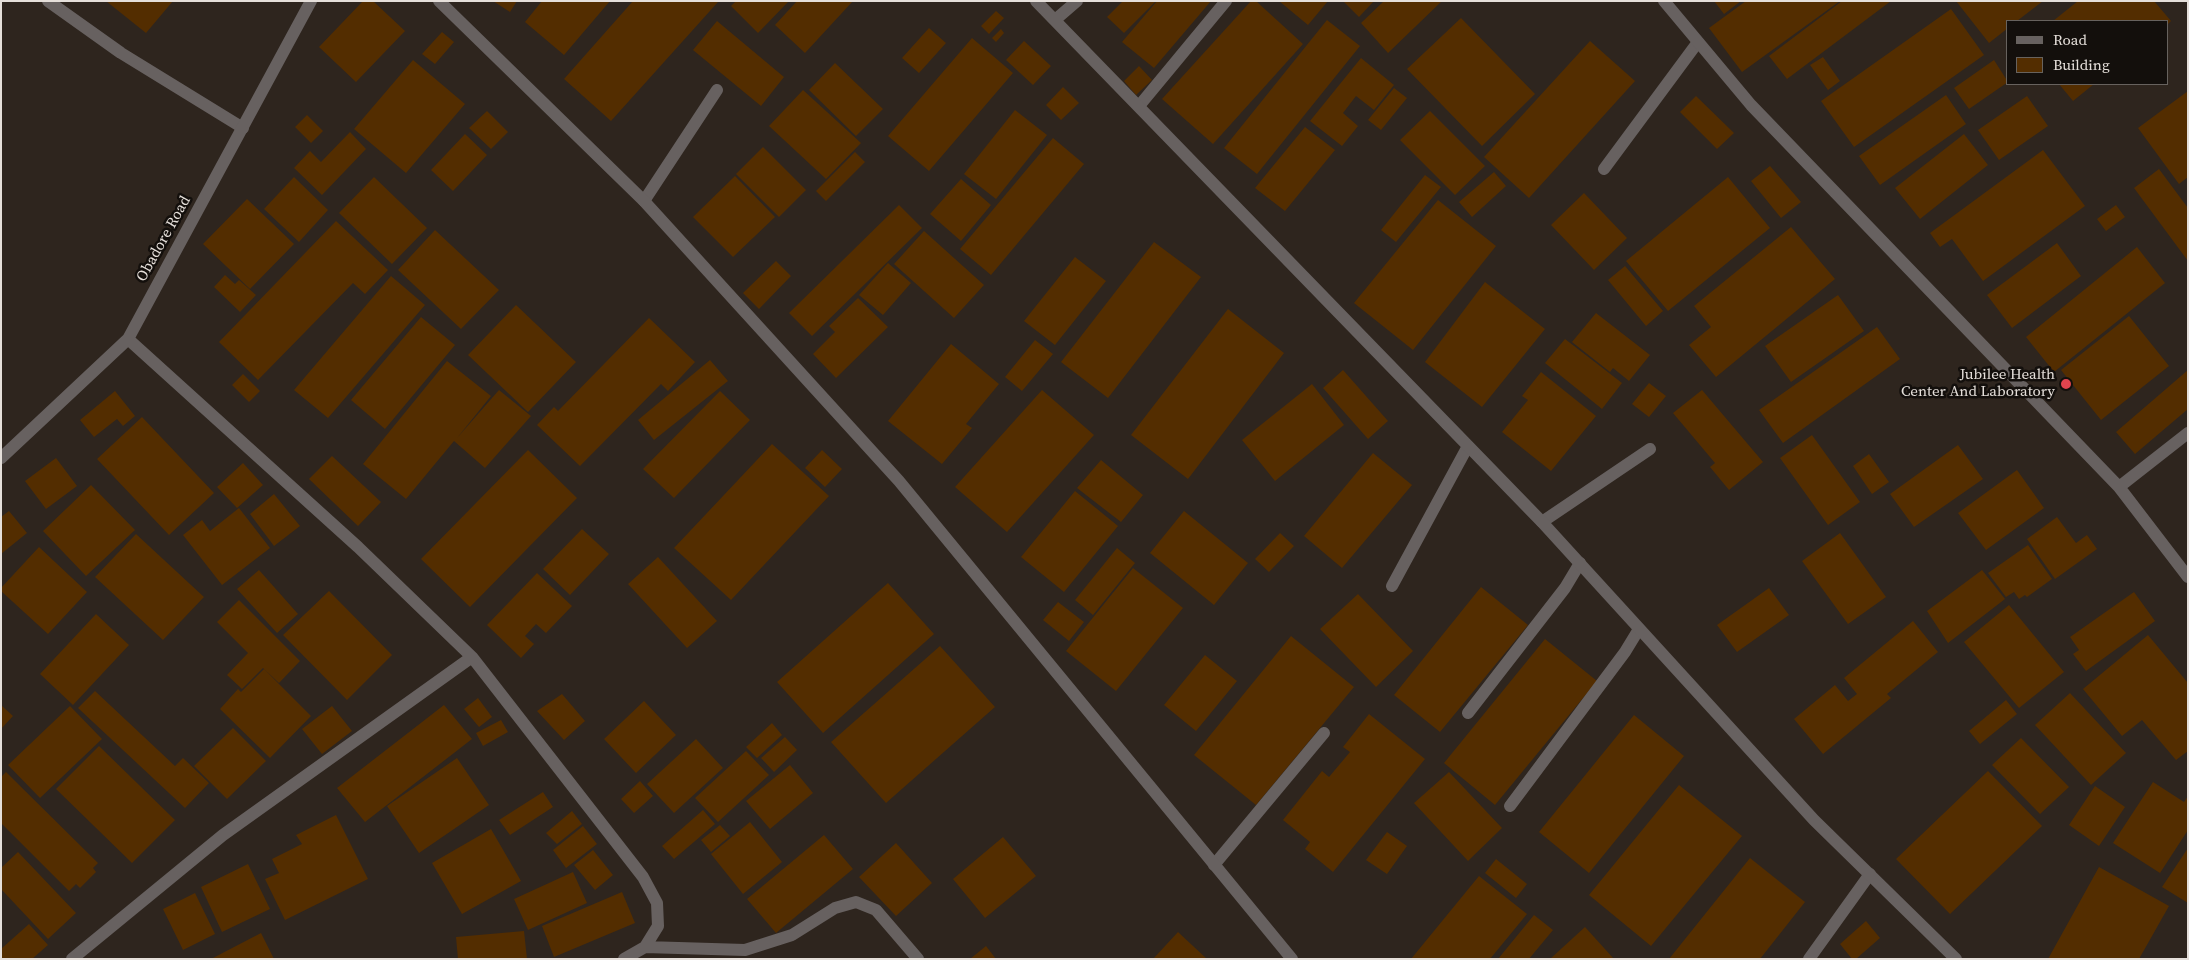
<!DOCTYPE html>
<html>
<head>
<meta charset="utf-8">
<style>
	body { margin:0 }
	#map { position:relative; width:2189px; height:960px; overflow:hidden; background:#2e251e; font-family:"Source Serif 4",serif }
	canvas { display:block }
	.frame { position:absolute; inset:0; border:2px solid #e5dfda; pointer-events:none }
	.legend { position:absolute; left:2006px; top:20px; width:162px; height:65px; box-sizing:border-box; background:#130f0c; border:1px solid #67625e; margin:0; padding:6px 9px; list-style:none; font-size:15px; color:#e5dfda }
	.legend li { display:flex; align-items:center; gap:10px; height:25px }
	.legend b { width:25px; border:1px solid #67625e }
</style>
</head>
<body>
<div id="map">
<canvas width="2189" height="960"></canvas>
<div class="frame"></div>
<ul class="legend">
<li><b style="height:6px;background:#676160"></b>Road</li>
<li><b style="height:14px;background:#532d00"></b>Building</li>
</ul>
</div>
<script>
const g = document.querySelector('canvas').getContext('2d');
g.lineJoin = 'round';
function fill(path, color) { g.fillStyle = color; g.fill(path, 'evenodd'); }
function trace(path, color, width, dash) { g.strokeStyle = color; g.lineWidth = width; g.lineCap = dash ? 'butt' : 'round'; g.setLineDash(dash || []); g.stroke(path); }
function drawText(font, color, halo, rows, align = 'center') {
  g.font = font + ' "Source Serif 4",serif'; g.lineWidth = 5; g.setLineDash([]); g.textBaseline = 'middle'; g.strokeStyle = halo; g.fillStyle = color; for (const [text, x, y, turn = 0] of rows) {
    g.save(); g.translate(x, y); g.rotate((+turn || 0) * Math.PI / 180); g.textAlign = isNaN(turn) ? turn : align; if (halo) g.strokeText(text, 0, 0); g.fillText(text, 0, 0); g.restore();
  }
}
fill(new Path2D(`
	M106 1H173L146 33Z
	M363 1H373L405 31 356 82 319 47Z
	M493 1H517L510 12Z
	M542 1H610L564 55 525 22Z
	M633 1 718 2 611 121 564 79Z
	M736 1H789L758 33 731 6Z
	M797 1H853L805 53 775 25Z
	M1123 1H1156L1124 33 1107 17Z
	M1157 1H1211L1154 68 1122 42Z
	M1251 1H1256L1303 44 1213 144 1162 99Z
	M1279 1H1328L1308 25Z
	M1343 1H1374L1359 17Z
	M1384 1H1442L1388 53 1361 23Z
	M1714 1H1741L1724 14Z
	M1746 1H1840L1742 72 1709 28Z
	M1842 1H1891L1787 79 1769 56Z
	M1956 1H2043L2017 21H2008V28L1989 43Z
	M2078 1H2154L2171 21 2168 24V21H2053Z
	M1951 9 1984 55 1854 147 1821 101Z
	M996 11 1004 18 989 34 981 26Z
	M1461 18 1535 94 1482 146 1407 69Z
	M1327 20 1360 46 1257 174 1224 148Z
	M717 21 784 77 761 106 693 50Z
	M929 28 946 43 919 73 902 58Z
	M1001 29 1004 33 996 42 992 38Z
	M442 32 454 42 435 64 422 54Z
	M972 38 1013 73 929 171 888 136Z
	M1024 41 1051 66 1033 85 1006 60Z
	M1590 41 1635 81 1529 198 1484 157Z
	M1823 57 1840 81 1828 90 1810 65Z
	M1361 58 1394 85 1374 110 1356 96 1343 113 1358 126 1342 146 1310 121Z
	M413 60 465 104 406 173 354 129Z
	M1994 60 2008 82 1969 109 1954 88Z
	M835 63 883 109 856 136 809 90Z
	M1139 66 1152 80 1136 95 1124 81Z
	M2059 84H2094L2073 101Z
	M1063 87 1079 103 1061 120 1046 105Z
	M1394 88 1407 98 1381 130 1368 120Z
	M803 90 861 143 826 179 769 126Z
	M2188 91V177L2179 184 2138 128Z
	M1946 95 1966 124 1880 185 1859 156Z
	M1696 96 1734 133 1717 149 1680 112Z
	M2027 96 2048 126 1999 160 1978 130Z
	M1015 110 1047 135 996 199 964 174Z
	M487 111 508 132 491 149 469 128Z
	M1430 111 1485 166 1455 195 1400 140Z
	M307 115 323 131 311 143 295 127Z
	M1305 127 1335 150 1285 211 1255 188Z
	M350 132 366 149 322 195 294 168 310 151 321 162Z
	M465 134 487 155 453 191 431 170Z
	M1964 134 1988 165 1920 219 1895 188Z
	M1053 138 1084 164 991 275 960 249Z
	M763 147 806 190 779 217 736 174Z
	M2043 150 2085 206 1983 281 1952 239 1940 247 1930 233Z
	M855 152 865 162 826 201 816 191Z
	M1770 166 1801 202 1781 218 1751 181Z
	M2159 169 2188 208V261L2134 188Z
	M1494 172 1506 186 1472 217 1459 202Z
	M1425 175 1441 187 1396 242 1381 230Z
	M735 176 775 217 733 257 693 217Z
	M294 177 328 210 299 242 264 209Z
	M374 177 427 228 392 264 339 213Z
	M1728 177 1770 228 1668 311 1626 261Z
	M961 179 991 205 961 241 930 214Z
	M1584 193 1627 238 1594 270 1551 225Z
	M247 199 294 244 250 289 203 244Z
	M1438 200 1496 246 1413 350 1354 303Z
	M899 205 922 228 812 336 789 313Z
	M2116 205 2125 217 2106 231 2097 219Z
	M336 221 388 270 365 294 353 283 258 380 219 342Z
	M1791 227 1835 279 1716 377 1689 345 1711 327 1694 306Z
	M435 230 499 290 461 329 398 270Z
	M924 231 984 285 954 318 894 264Z
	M1154 242 1201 277 1108 398 1061 362Z
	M2057 243 2081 276 2012 328 1987 295Z
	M2137 247 2165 283 2054 372 2026 337Z
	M1075 257 1106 281 1055 345 1024 321Z
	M776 261 791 276 759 309 743 293Z
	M888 263 911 283 883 315 859 295Z
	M1625 266 1663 311 1646 326 1608 280Z
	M225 275 235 284 239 280 256 295 240 312 214 287Z
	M391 276 425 305 328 418 294 390Z
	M1485 282 1545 329 1482 407 1425 362Z
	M1838 295 1864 331 1791 382 1765 346Z
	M858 298 888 327 836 378 813 354 835 332 829 326Z
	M516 305 576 362 528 412 468 355Z
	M1228 309 1284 353 1188 479 1131 435Z
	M1596 313 1650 355 1629 381 1613 368 1610 372 1572 342Z
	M2129 316 2169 366 2101 420 2061 370Z
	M421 317 455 345 385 429 351 400Z
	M649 318 695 362 668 391 661 384 580 466 537 425 554 407 558 411Z
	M1877 327 1900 359 1783 443 1759 410Z
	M1565 339 1622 383 1602 409 1545 363Z
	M1035 340 1053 354 1022 391 1005 377Z
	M951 344 999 384 966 424 972 428 942 464 888 421Z
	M710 360 728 381 654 440 638 420Z
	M447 361 491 396 457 438 499 390 531 416 485 468 454 441 406 499 363 464Z
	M1343 370 1388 421 1368 439 1323 388Z
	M2188 370V409L2135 454 2116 432Z
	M1541 372 1596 416 1551 471 1502 432 1528 400 1522 396Z
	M243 374 260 391 249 402 232 385Z
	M1649 383 1666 396 1649 417 1632 404Z
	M1312 384 1344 425 1275 481 1242 440Z
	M1042 390 1094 435 1007 532 955 487Z
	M1702 390 1763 462 1729 490 1710 467 1715 463 1673 413Z
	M115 391 135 416 123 426 117 419 94 437 80 420Z
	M720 391 750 420 674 498 643 469Z
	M142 417 214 493 169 535 97 459Z
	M1812 435 1860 502 1828 525 1780 458Z
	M772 444 829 496 731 600 674 548Z
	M1958 445 1983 479 1914 527 1890 494Z
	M528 450 577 498 470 607 421 559Z
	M822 450 842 469 825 487 805 468Z
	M1373 453 1412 485 1342 568 1304 536Z
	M1869 454 1889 482 1872 494 1853 466Z
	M332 456 381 502 358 526 309 479Z
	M56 458 77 486 46 509 25 481Z
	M1101 460 1143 495 1121 522 1077 488Z
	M243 463 263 485 237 508 217 487Z
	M2017 470 2044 508 1986 550 1958 513Z
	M91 485 135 530 86 576 43 531Z
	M1075 491 1118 526 1064 592 1021 557Z
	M274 494 300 526 274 546 250 514Z
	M239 508 270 548 222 585 183 535 202 520 210 531Z
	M9 511 27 533 1 554V517Z
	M1184 511 1248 563 1214 605 1150 553Z
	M2057 517 2076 543 2087 535 2097 549 2055 579 2027 539Z
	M582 529 609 554 570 595 543 569Z
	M1280 533 1294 546 1269 572 1255 559Z
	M1840 533 1886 597 1848 624 1802 561Z
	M136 534 204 597 163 640 95 577Z
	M2028 545 2052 579 2027 597 2025 595 2019 599 2014 592 2006 597 1988 573Z
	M39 547 87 592 48 634 1 591V588Z
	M1117 548 1135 563 1093 615 1075 600Z
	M658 557 717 621 687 648 628 584Z
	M1133 568 1183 608 1116 691 1066 651Z
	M259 570 298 614 277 633 237 589Z
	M1982 570 2005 599 1948 643 1927 611Z
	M537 573 572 606 546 633 536 624 525 636 534 644 521 658 487 625Z
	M888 583 934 634 823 733 777 682Z
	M1481 587 1528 625 1440 732 1394 695Z
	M1769 588 1789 615 1737 652 1717 625Z
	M329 591 392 655 347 700 283 635Z
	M2134 592 2155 621 2086 671 2073 654 2079 650 2070 637Z
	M1358 594 1413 651 1376 687 1320 629Z
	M239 600 300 661 279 683 263 668 242 689 227 675 248 653 217 622Z
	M1058 602 1084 622 1069 641 1043 620Z
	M2009 605 2064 672 2019 708 1964 642Z
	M96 614 129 645 73 705 40 674Z
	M1913 621 1938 652 1887 694 1891 698 1823 754 1794 719 1835 685 1848 701 1857 694 1844 678Z
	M2148 635 2188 683V751L2176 760 2142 720 2122 736 2083 689Z
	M1291 636 1354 687 1256 805 1194 755Z
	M1545 639 1597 681 1495 805 1444 763Z
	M940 646 995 707 886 803 831 742Z
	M1205 655 1237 681 1196 731 1164 705Z
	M264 669 311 716 270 758 220 709 238 689 241 692Z
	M95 691 175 766 183 758 209 783 185 808 78 708Z
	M2070 693 2126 753 2091 785 2035 725Z
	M562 694 585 721 564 740 537 711Z
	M478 698 492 717 479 727 464 709Z
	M2006 700 2017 714 1980 744 1969 731Z
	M644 701 676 735 636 773 604 739Z
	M1 705 13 716 1 729Z
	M444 705 472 739 365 822 337 788Z
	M70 706 102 739 40 798 8 765Z
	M332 706 352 731 322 754 302 729Z
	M1369 714 1425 759 1333 872 1305 849 1310 842 1283 820 1322 771 1329 777 1350 752 1343 747Z
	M1634 715 1684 756 1589 873 1539 832Z
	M501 720 508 732 483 746 476 733Z
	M772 723 782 735 757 758 746 747Z
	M233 728 266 761 227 799 194 766Z
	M785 737 797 750 774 772 761 758Z
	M2021 738 2069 787 2040 814 1992 765Z
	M696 739 723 768 674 813 647 784Z
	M99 746 175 820 132 863 56 789Z
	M746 751 769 775 718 822 695 798Z
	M457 758 489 805 419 853 387 806Z
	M790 765 813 793 770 829 746 801Z
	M1988 771 2042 826 1950 914 1896 859Z
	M6 772 98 863 93 868 96 872 80 888 76 884 69 891 1 823V777Z
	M1449 772 1502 828 1468 861 1414 803Z
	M640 781 653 796 634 813 621 799Z
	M2153 782 2184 802 2188 796V830L2160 873 2113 843Z
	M1679 785 1742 836 1651 946 1589 895Z
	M2095 786 2125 807 2099 846 2069 825Z
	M543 792 553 807 510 835 499 820Z
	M703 810 715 824 674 859 662 846Z
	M572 811 582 824 557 844 546 833Z
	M336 815 368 879 285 920 265 879 279 873 272 859 302 844 296 835Z
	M750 822 782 862 743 894 711 854Z
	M720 825 730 836 711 852 701 840Z
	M583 826 597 844 566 868 553 850Z
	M491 829 521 881 462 914 432 863Z
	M1387 832 1407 846 1387 874 1366 860Z
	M824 835 853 869 776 933 747 899Z
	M1003 837 1036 876 985 918 953 879Z
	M896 843 932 883 896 916 859 877Z
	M2188 848V903L2162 887Z
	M593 850 613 875 595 890 574 865Z
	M18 852 76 913 48 939 1 889V868Z
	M1750 858 1805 902 1760 959H1669Z
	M1496 859 1527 884 1516 898 1485 873Z
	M248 864 270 909 222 932 201 887Z
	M2099 867 2169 906 2139 959H2048Z
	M573 872 587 903 528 930 514 899Z
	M1479 876 1527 914 1490 959H1411Z
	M622 892 635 923 554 957 542 926Z
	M195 893 215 934 183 950 163 909Z
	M1534 915 1553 930 1529 959H1498Z
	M1866 921 1880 938 1856 959H1852L1840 944Z
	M29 924 48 945 32 959H1V949Z
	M1585 927 1614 959H1550Z
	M524 931 527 959H458L456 937Z
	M1178 932 1207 959H1153Z
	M261 933 274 959H211Z
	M986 946 996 959H970Z`), '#532d00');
trace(new Path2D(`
	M48 1 121 53 243 128
	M1139 106 1226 1
	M1604 169 1698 42
	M644 201 717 90
	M1542 522 1650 449
	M1392 586 1468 446
	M1468 713 1565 588 1580 563
	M1510 806 1625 652 1639 629
	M1214 865 1324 733
	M1809 959 1870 874`), '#676160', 12);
trace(new Path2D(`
	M439 1 644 201 899 481 1292 959
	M1036 1 1542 522 1814 820 1956 959
	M1664 1 1751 105 2119 487 2188 577
	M1055 20 1077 1
	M128 339 358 547 472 657 643 877 657 903 658 926 645 947 624 959
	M1 458 128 339 311 1
	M2119 487 2188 433
	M645 947 745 950 792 935 835 908 856 902 876 910 918 959
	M72 959 223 835 472 657`), '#676160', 12);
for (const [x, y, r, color] of [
	[2066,384,6,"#e0444e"]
]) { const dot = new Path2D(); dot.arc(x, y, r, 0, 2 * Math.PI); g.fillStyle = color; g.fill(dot); trace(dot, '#130f0c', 2); }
drawText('15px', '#e5dfda', '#130f0c', [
	["Obadore Road",164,239,-61]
]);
drawText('15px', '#e5dfda', '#130f0c', [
	["Jubilee Health",2055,375],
	["Center And Laboratory",2055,392]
], 'right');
</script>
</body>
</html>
